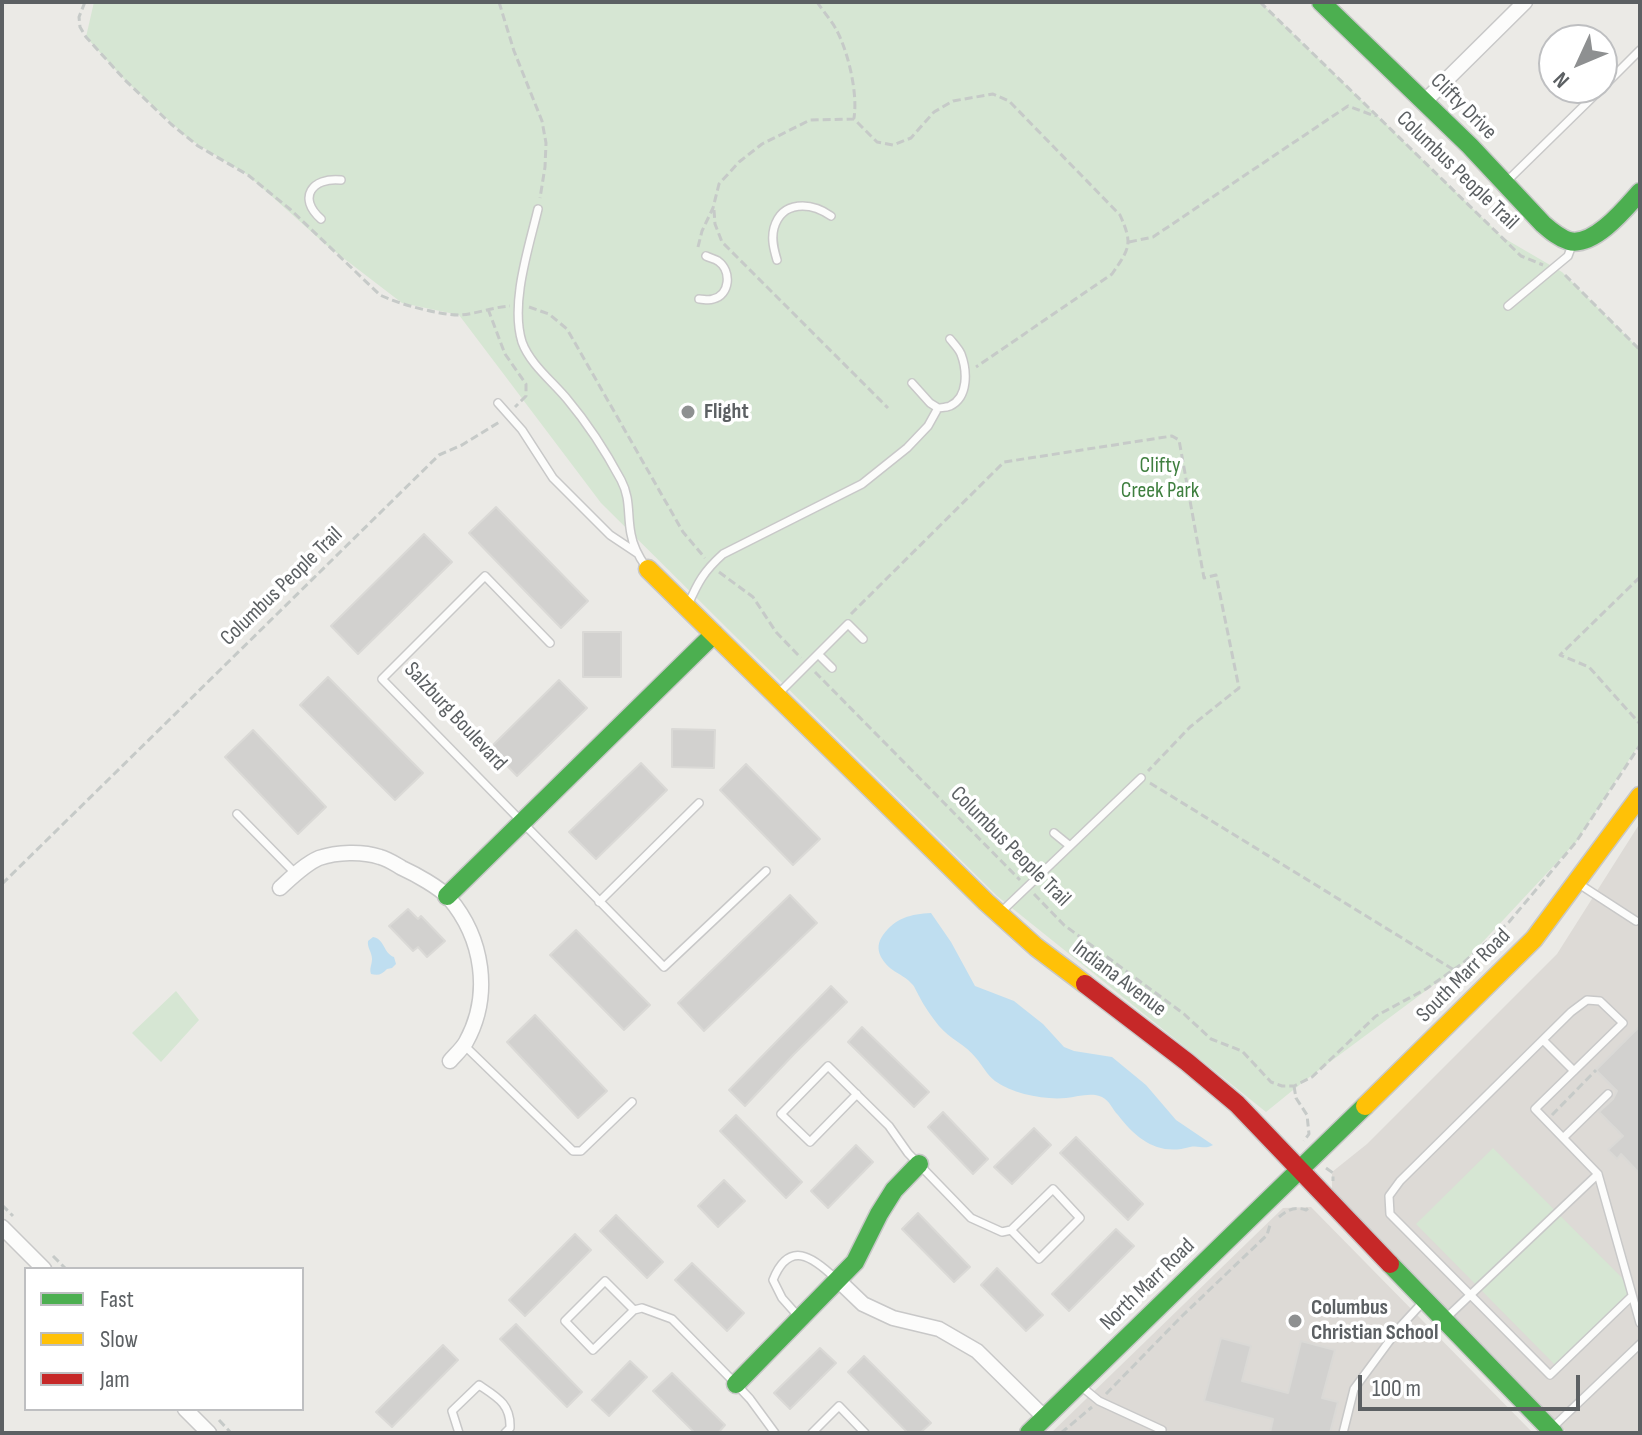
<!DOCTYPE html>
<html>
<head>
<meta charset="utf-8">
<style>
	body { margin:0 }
	#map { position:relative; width:1642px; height:1435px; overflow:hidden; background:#ebeae6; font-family:"Sofia Sans Condensed",sans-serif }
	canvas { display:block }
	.frame { position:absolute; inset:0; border:4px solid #5c6063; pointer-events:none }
	.legend { position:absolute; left:24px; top:1267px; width:280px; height:144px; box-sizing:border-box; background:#fff; border:2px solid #bebfc1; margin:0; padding:10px 14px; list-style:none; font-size:24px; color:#5c6063 }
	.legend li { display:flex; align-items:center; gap:16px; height:40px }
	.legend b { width:40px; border:2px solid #bebfc1 }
	.north { position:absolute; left:1538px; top:24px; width:80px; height:80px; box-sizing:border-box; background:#fff; border:2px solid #bebfc1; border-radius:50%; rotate:226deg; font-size:22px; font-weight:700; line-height:32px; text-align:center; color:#5c6063 }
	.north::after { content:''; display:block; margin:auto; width:28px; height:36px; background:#8e9091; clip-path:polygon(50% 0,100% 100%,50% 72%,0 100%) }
	.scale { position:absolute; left:1358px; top:1375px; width:222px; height:36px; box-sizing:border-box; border:4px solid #5c6063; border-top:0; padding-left:10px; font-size:24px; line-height:28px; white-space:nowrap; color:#5c6063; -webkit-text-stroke:6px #fff; paint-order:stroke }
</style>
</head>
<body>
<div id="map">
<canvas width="1642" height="1435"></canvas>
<div class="frame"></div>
<ul class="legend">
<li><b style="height:10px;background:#4caf50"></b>Fast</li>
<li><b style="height:10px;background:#ffc107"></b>Slow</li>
<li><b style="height:10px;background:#c62828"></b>Jam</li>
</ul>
<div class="north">N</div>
<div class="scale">100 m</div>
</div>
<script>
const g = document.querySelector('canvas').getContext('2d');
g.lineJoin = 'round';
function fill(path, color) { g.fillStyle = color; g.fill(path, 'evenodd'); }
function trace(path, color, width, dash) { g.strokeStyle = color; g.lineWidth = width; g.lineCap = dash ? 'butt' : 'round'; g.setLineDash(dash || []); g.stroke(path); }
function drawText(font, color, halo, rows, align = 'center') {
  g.font = font + ' "Sofia Sans Condensed",sans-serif'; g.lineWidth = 7; g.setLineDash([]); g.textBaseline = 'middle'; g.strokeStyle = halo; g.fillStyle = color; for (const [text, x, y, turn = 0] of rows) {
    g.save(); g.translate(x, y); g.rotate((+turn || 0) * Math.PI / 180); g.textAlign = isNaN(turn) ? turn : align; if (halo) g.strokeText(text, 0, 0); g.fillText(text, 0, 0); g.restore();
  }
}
fill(new Path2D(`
	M1640 823V1433H1567L1332 1190V1172L1367 1144 1557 954Z
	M1311 1207 1533 1433H1051L1283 1208Z`), '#dddad6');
fill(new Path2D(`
	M94 2H1260L1502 237 1562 272 1640 350V743L1576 842 1463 963 1303 1082 1266 1112 997 896 601 503 459 315 402 303 325 244 248 175 189 139 125 80 86 37Z
	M176 991 199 1020 161 1062 132 1033Z
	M1493 1148 1636 1292 1559 1369 1416 1224Z`), '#d6e6d3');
fill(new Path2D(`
	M931 913 951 942 975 986 1014 1001 1024 1009 1043 1024 1064 1047 1074 1051 1112 1057 1146 1085 1176 1120 1213 1145C1205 1150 1199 1145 1190 1147 1159 1156 1137 1140 1118 1115 1112 1109 1110 1101 1102 1097 1091 1092 1077 1097 1066 1098 1044 1100 1013 1094 995 1081 987 1075 983 1066 976 1058 966 1045 950 1039 939 1026 932 1017 924 1006 919 996 918 994 914 986 913 985 903 973 890 973 881 957 877 949 878 942 883 935 895 918 911 914 931 913Z
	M373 937C385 939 383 953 394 957L396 964 392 968 387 969C382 974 379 976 371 974 369 968 372 965 372 959 372 952 367 948 368 941Z`), '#bfdef0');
const building = new Path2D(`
	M496 507 588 601 561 628 469 533Z
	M424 534 452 562 358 654 331 626Z
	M583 632H621V677H583Z
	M328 677 423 773 395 800 300 705Z
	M559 680 587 708 517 776 490 748Z
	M672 729 715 730 714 768 672 767Z
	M253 730 326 807 298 834 225 757Z
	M641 763 667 790 596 859 569 832Z
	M746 764 820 839 793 865 720 790Z
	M790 895 817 923 704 1031 678 1003Z
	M408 909 418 919 421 916 445 941 427 957 418 947 413 951 389 926Z
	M576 930 650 1005 624 1030 550 955Z
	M831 986 847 1002 794 1054 745 1106 729 1090Z
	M535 1015 607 1091 578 1118 507 1042Z
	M1640 1026V1174L1621 1154 1617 1159 1608 1150 1623 1136 1599 1112 1613 1099 1617 1091 1596 1070Z
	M862 1027 929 1092 914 1107 848 1042Z
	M943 1112 988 1159 973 1174 928 1127Z
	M736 1115 802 1182 786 1198 720 1131Z
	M1034 1128 1051 1145 1012 1184 994 1167Z
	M1076 1137 1143 1204 1128 1220 1060 1153Z
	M856 1145 873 1162 828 1208 811 1191Z
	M724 1180 745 1201 718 1227 698 1206Z
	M918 1213 970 1267 954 1282 902 1229Z
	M616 1215 663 1262 647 1278 600 1231Z
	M1116 1229 1134 1246 1069 1311 1052 1294Z
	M575 1234 591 1250 525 1316 509 1300Z
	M692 1263 744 1313 727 1331 675 1280Z
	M997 1268 1043 1315 1026 1331 981 1285Z
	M516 1324 582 1392 567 1407 500 1339Z
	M1221 1338 1251 1346 1242 1381 1288 1393 1301 1341 1335 1350 1322 1398 1338 1402 1330 1433H1270L1273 1419 1204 1401Z
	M443 1345 458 1360 392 1427 376 1412Z
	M820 1348 836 1363 790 1409 774 1393Z
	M864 1356 931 1423 920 1433H908L848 1372Z
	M630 1361 647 1377 609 1416 592 1400Z
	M672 1373 725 1425 718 1433H695L653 1391Z`);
fill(building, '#d2d1cf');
trace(building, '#dad9d6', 2);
const lane = new Path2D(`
	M1602 88 1640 50
	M1506 182 1602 88
	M538 209C529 247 510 303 522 342 530 364 552 381 567 399 588 424 606 452 621 480 631 499 627 514 631 534 633 546 639 557 646 567
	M321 219C297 198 312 177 341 180
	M777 260C774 250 771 239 774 228 782 200 811 202 831 216
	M699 299C704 299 708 301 713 299 730 295 732 271 718 261 715 259 710 258 706 256
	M1508 306 1568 256 1572 245
	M912 383 930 403 938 408C939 408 949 407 950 406 969 397 967 370 961 354 959 349 954 344 950 339
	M498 403 522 430 553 478 610 535 637 553
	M688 605C698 582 704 571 723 554L862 484 907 448 928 426 938 408
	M550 643 485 576 382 679 664 967 766 871
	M818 654 832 668
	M779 693 848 624 863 639
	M237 814 296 874
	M1070 846 1141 778
	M1024 863 1037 876
	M1579 884 1636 921
	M599 902 699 803
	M1001 912 1070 846 1054 833
	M1543 1040 1574 1071
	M464 1045 573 1151H581L632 1102
	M857 1094 810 1142 781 1114 828 1066 889 1126 908 1153 971 1218 1002 1232 1011 1230 1039 1259 1080 1218 1053 1189 1011 1230
	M1563 1138 1608 1094
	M1632 1296 1550 1375 1390 1214 1389 1196 1400 1181 1571 1012 1587 1000 1600 1001 1623 1023 1535 1109 1598 1174 1628 1280 1640 1323
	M634 1310 605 1281 565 1321 593 1350 634 1310 642 1308 672 1319 736 1384 750 1399 775 1433
	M798 1316 782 1298 773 1280C789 1240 812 1256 836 1279
	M1446 1318 1598 1174
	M1082 1387 1099 1401 1162 1430 1161 1433
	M1552 1428 1640 1344
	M459 1433 452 1411 479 1385C497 1397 511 1404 510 1428L505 1433
	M812 1433 839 1406 865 1433
	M1343 1433 1354 1389 1399 1328 1423 1302`);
const street = new Path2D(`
	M1424 102 1525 2
	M280 888C291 878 305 864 319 858 337 852 362 851 380 857 388 859 395 864 402 868 415 874 439 887 449 898 483 938 492 995 466 1042 462 1049 455 1055 450 1061
	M2 1227 44 1269
	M838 1280 863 1304 893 1318 939 1329 977 1351 1044 1417
	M185 1409 209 1433`);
const fast = new Path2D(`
	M1321 2 1470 146 1543 224C1551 231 1559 238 1569 241 1594 247 1625 209 1640 192
	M447 896 714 634
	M1390 1264 1554 1433
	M736 1384 855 1262 879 1214 894 1190 919 1164
	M1029 1433 1365 1106`);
const slow = new Path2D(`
	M648 569 986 902 1036 947 1085 984
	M1365 1106 1534 939 1640 796`);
const jam = new Path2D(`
	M1085 984 1187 1062 1237 1104 1390 1264`);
trace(lane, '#c8c8c8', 10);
trace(street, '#c8c8c8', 17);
trace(fast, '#c8c8c8', 21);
trace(slow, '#c8c8c8', 21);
trace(jam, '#c8c8c8', 21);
trace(new Path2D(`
	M85 2 79 17 80 27 86 37 125 80 171 124 198 146 248 175 291 210 380 295C398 304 439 315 460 315 476 314 493 307 510 306
	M499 2 514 51 542 121 546 143 545 167 540 198
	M817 2C823 11 831 20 836 29 848 51 858 93 854 118
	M1260 2 1521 256 1543 265
	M714 210 715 224 722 242 888 408
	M1129 242 1153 237 1348 106 1375 116
	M698 247 702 231 713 208 719 184 739 162 762 144 810 120 854 119 877 142 893 145 911 138 934 112 953 101 993 94 1009 101 1120 215C1133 244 1130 248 1112 274L976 367
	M1565 275 1640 350
	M529 307 549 314 567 329 683 532 705 558
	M488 309 505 354 526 384V396L515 407
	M719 572 753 597 776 632 801 658
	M1640 577 1560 655 1589 667 1640 724
	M851 614 1004 462 1172 436 1179 440 1204 578 1216 575 1239 688 1190 727 1148 771
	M815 672 1020 880
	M1150 783 1454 970
	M2 884 439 455 462 445 501 421
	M1034 894 1064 925 1184 1014 1211 1039 1242 1051 1271 1082 1282 1086H1294L1312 1077 1376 1016 1426 989 1463 963 1509 922 1576 842 1640 745
	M1294 1086 1296 1098 1307 1115 1309 1134 1304 1141
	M1552 1115 1596 1070
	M1326 1168 1333 1173V1181
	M2 1205 13 1216
	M1279 1217C1287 1210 1295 1206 1306 1210L1311 1206
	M53 1256 66 1269
	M1106 1394 1182 1316 1267 1235 1270 1225
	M219 1420 231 1433
	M1061 1433 1092 1407`), '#c6cac8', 3, [8, 4]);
trace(lane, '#fcfcfb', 7);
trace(street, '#fcfcfb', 14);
trace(fast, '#4caf50', 18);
trace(slow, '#ffc107', 18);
trace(jam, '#c62828', 18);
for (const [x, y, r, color] of [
	[688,412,8,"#8e9091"],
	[1295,1321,8,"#8e9091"]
]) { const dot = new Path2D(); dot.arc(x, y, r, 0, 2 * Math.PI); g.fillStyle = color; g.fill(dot); trace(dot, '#fff', 3); }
drawText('22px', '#5c6063', '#fff', [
	["Clifty Drive",1463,107,45],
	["Columbus People Trail",1457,171,44],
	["Columbus People Trail",282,587,-44],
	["Salzburg Boulevard",455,717,47],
	["Columbus People Trail",1010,847,45],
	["South Marr Road",1464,976,-45],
	["Indiana Avenue",1119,979,37],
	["North Marr Road",1148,1285,-44]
]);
drawText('bold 22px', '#5c6063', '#fff', [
	["Flight",704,412],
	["Columbus",1311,1308],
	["Christian School",1311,1333]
], 'left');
drawText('22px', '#3f7f3f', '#fff', [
	["Clifty",1160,466],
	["Creek Park",1160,491]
]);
</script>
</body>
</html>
